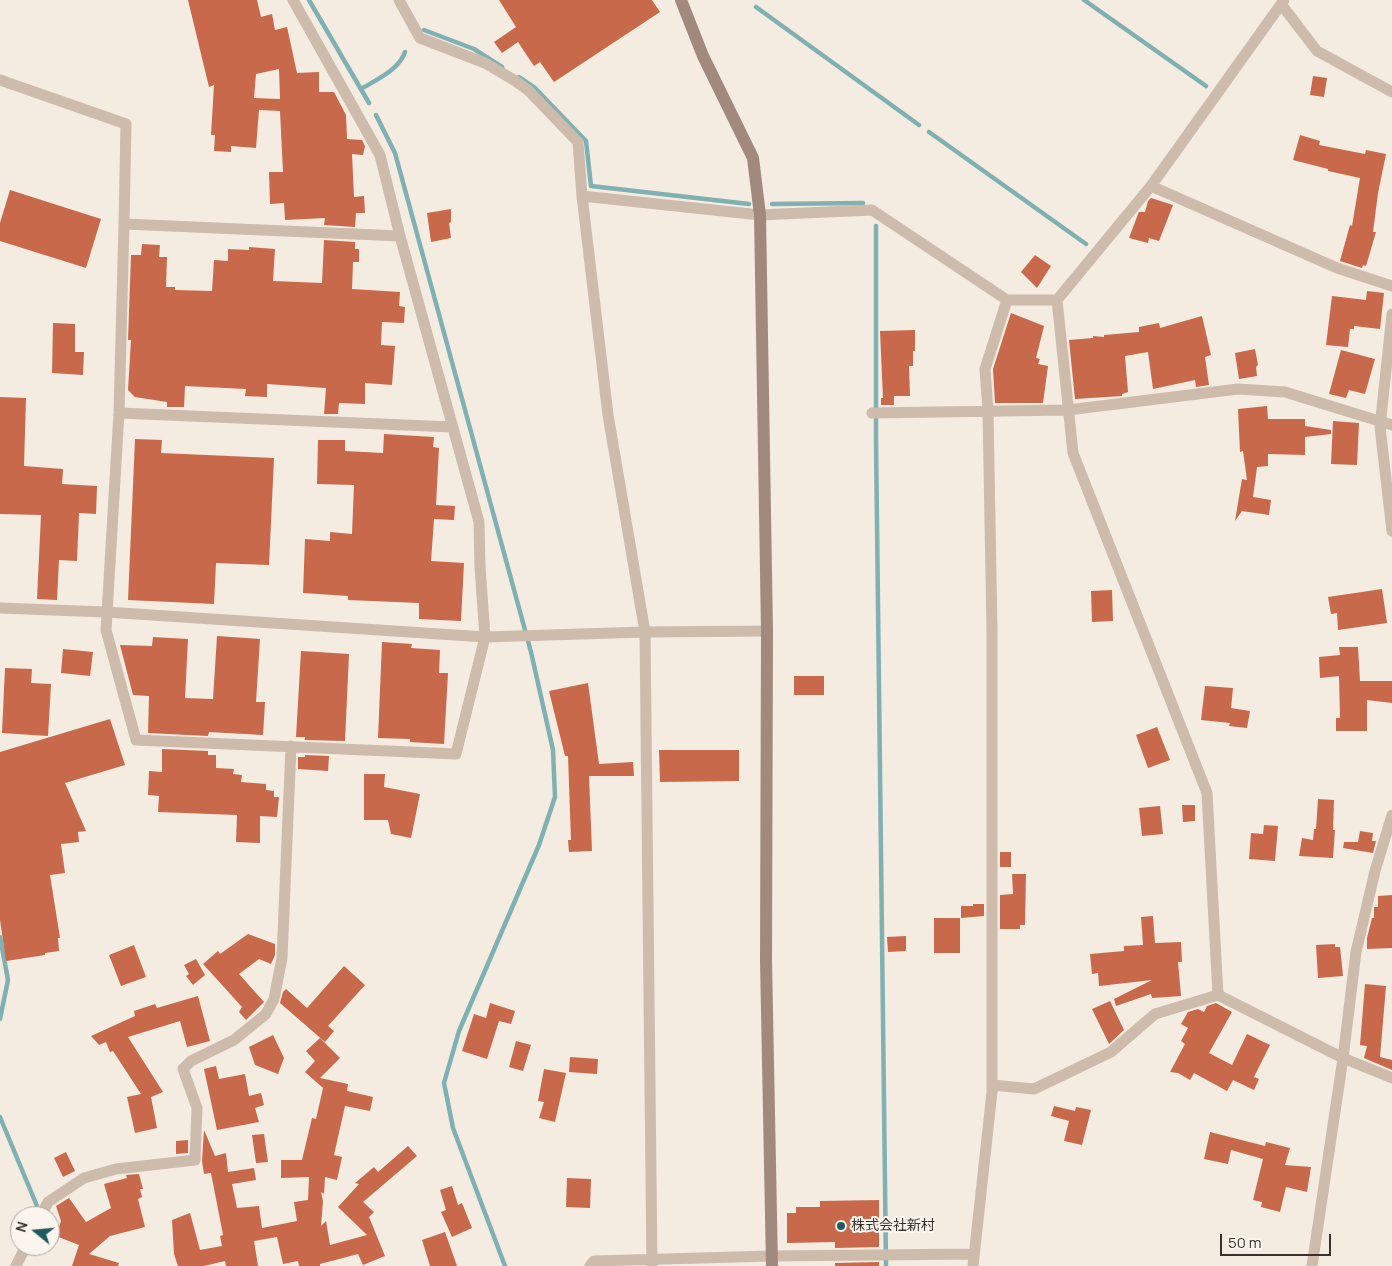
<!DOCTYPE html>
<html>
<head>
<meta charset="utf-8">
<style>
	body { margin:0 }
	#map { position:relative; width:1392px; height:1266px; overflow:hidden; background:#f4ebe1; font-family:Manrope,sans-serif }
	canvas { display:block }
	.north { position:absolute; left:10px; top:1206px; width:50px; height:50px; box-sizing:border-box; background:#fbf5ee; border:1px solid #aea6a0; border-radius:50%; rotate:287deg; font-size:14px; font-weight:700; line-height:20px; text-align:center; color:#3b302b }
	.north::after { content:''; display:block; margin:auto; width:18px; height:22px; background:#1f5a5e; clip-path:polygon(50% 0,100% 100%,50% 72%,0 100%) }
	.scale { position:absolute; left:1220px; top:1234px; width:111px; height:22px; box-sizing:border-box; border:2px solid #3b302b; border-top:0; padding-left:6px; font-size:15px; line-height:18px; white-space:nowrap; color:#3b302b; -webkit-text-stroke:4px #fbf5ee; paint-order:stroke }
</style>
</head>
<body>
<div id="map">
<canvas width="1392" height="1266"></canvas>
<div class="north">N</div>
<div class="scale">50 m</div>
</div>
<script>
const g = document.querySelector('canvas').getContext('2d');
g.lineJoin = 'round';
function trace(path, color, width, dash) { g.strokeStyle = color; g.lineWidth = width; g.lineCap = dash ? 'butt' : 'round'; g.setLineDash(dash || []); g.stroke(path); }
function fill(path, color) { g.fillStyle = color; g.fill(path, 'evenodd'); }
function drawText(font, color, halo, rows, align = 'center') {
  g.font = font + ' Manrope,"Noto Sans JP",sans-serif'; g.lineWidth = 4; g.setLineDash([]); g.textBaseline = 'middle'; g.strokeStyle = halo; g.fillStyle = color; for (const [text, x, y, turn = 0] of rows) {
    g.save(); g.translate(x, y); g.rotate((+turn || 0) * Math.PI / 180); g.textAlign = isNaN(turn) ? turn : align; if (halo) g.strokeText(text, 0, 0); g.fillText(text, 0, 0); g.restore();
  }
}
trace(new Path2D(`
	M309 0 369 103
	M1084 0 1206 86
	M756 7 919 125
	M424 30 474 49 502 67
	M519 77 534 87 586 141 591 186 749 204
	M361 89C376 80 399 70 405 52
	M376 115 395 153 531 652 553 750 555 797 539 845 459 1031 444 1083 453 1128 505 1266
	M929 132 1086 244
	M772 204 863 203
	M876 226V441L886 1266
	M0 937 8 980 0 1019
	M0 1117 37 1206 33 1216`), '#7fb0b2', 4.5);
fill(new Path2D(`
	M188 0H257L261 17 272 14 275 30 287 27 297 73 319 72V92H334L346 115 347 139 362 140 365 146 363 155 352 154 354 197 364 196 365 213H356L355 227 324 225 325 218 285 220 284 203 270 204 269 172H283L280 111 259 110 256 148 231 146V152L214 151 215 135H211L214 85 209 87ZM279 69 280 99 254 98 256 74Z
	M499 0H652L660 12 554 82 540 62 534 66 518 42 502 53 494 42 516 27Z
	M1313 76 1327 78 1324 97 1310 95Z
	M1300 135 1320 141 1319 145 1365 154 1366 150 1386 154 1378 193 1373 232H1376L1366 266 1363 265 1362 268 1340 261 1350 225 1352 226 1360 178 1328 171V169L1293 160Z
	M10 190 101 219 86 268 0 241V223Z
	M1151 198 1173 205 1159 241 1149 238 1148 243 1129 238 1138 214 1139 212H1145L1148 201Z
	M451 209V222L449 223 451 238 431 242 427 213Z
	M324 240 355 242V249H359V262H353L352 289 400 292 399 306 405 307 404 323 382 322 381 345 395 346 392 385 365 383V404L339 403 338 414H324L326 388 267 384V397L245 396 246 389 185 386 184 407H167V402L135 397 128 390 131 340H128L131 255H141L142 244 160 245 159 257H167L166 287H175V290L212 291 214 260 228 261V249L249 250V247L275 249 273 281 322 283Z
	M1035 255 1051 266 1037 288 1021 272Z
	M1367 291 1384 293 1380 329 1354 326V329H1350L1348 347 1326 345 1332 296 1366 300Z
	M1011 313 1044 326 1036 358 1040 359 1038 364 1048 366 1043 403H995L993 369Z
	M1202 316 1211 355 1205 357 1209 385 1196 387 1195 380 1153 389 1148 352 1125 356 1128 392 1122 394V396L1075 399 1069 340 1093 338V336L1104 337V335L1139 332V327L1159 323 1160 328Z
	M53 323 75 324V352H84L83 375 52 373Z
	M915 330V351H913V366H909L910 396H894V405H881V398H883L880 331Z
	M1255 349 1258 365 1256 367 1257 376 1239 379 1235 353Z
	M1341 350 1375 359 1365 394 1349 390 1346 398 1329 394Z
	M0 397 26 398 24 466 63 469 62 484 97 486 96 514 79 513 77 561 59 560 57 600 37 599 41 515 0 514Z
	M1267 406 1268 419H1305V426L1331 430V434L1305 437V455L1268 454V466L1257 467 1253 497 1271 500 1269 515 1242 511 1235 521 1242 479 1247 480 1243 451 1240 452 1238 409Z
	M1333 421 1359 423 1357 465 1331 464Z
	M384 434 434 437 433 447 439 448 436 505 455 506 454 520 434 519 431 561 464 563 461 621 419 619V603L348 600V596L303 593 305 539 330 541V532L352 534 354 485 317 484 318 440H345V451L383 453Z
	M135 439 162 440 161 453 274 458 269 565 216 563 214 604 128 600Z
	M1382 589 1387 623 1338 630 1337 613 1331 614 1328 597Z
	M1112 590 1113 621 1092 622 1091 591Z
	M217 636 260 639 256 702H265L263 735 209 732 208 736 148 733 149 696 133 695 120 645 152 646 153 637 188 639 185 698 213 699Z
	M382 642 412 644 411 648 440 650 439 673H448L444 744 410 742V739L378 738Z
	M1339 647H1358L1360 681H1392V703L1367 700V731H1336V718H1340L1339 676 1320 678 1319 657 1340 655Z
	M63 649 93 652 90 676 61 673Z
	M301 651 349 654 345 741 305 740V737H296Z
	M5 668 32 669 31 683 51 684 48 736 2 733Z
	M794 676H824V695H794Z
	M588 683 599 764 633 762 634 776H589L592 851 569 852 568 840H571L568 756H565L549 691Z
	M1205 686 1233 688 1231 708 1250 711 1247 728 1229 726 1230 723 1201 720Z
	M110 719 125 765 65 783 86 831 78 832 79 842 61 844 65 873 50 875 60 938H58L59 951 45 953V955L6 961 0 920V752Z
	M1157 727 1170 760 1148 768 1136 735Z
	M162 749 208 751V755H216V768L234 769 233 774 242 775 241 782 266 784V790L274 791V797H279L277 817 260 816V843L236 842 237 815 158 812 159 796 148 795 149 771 162 772Z
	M659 750H739V781L660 782Z
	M305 755 329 756 328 771 298 769V757H305Z
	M364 774H385L384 787 420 794 411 838 391 834 388 820H364Z
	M1318 799 1334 800 1333 830H1335L1333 858 1299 856 1302 838 1313 840 1314 829H1316Z
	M1182 805H1195V821L1183 822Z
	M1160 806 1163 834 1142 836 1139 808Z
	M1264 825 1278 826 1275 861 1249 859 1251 833 1263 834Z
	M1360 831 1373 833 1372 841H1376L1373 853 1343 848 1344 842H1358Z
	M1000 852H1011V867H1000Z
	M1012 874H1026L1025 925H1020V929H1000V895L1013 894Z
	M1392 895V948L1367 949V938L1372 918H1374V907H1378V896Z
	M973 904H984V916L961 918V906H973Z
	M1153 916 1155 943 1181 942 1182 962H1178L1181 996 1152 998 1151 994 1116 1006 1114 999 1152 980 1099 986 1098 973 1092 974 1090 954 1124 951V946L1143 945 1141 917Z
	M934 918H960V953H934Z
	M248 934 275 944V955L271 964 259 959 239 974 264 1002 246 1020 239 1012 242 1007 203 964 218 951 220 954Z
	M906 936V951L888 952 887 937Z
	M1335 944V947H1340L1343 976 1318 978 1316 945Z
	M134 945 146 977 121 986 109 955Z
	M196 959 205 975 193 985 186 976 189 974 184 965Z
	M344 966 365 985 328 1026 334 1031 325 1042 280 1003 283 992 286 989 307 1008Z
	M1365 984 1386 986 1380 1057 1392 1060V1070L1364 1058 1367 1046 1360 1045Z
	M198 996 210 1041 187 1047 180 1021 128 1037 163 1092 151 1097 157 1128 135 1133 127 1097 141 1094 113 1051 110 1052 106 1042 99 1045 91 1036 135 1016 134 1011 155 1004 157 1008Z
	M1110 1001 1124 1030 1109 1044 1092 1009Z
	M490 1003 515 1011 511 1024 499 1021 487 1059 462 1051 474 1014 486 1018Z
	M1216 1003 1232 1012 1209 1053 1232 1065 1247 1034 1270 1045 1254 1077 1259 1079 1254 1090 1233 1080 1227 1091 1194 1073 1190 1080 1178 1073 1170 1072 1185 1044 1181 1041 1188 1028 1181 1024 1188 1012 1198 1009 1204 1012 1207 1006Z
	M273 1035 284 1058 278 1074 255 1065 249 1047Z
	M320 1038 340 1058 320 1078 348 1084 347 1091 373 1097 370 1111 345 1106 334 1155 342 1157 337 1180 325 1177 324 1194 321 1192 323 1201 321 1226 326 1221 330 1245 367 1235 338 1207 359 1184 355 1183 374 1167 378 1172 408 1146 417 1156 363 1202 374 1212 369 1217 385 1256 363 1265 358 1254 320 1264V1266H299L298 1261 283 1264 277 1237 254 1241 258 1266H226L225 1261 204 1266H178L174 1254 172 1220 190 1213 200 1250 222 1246 220 1236 223 1235 211 1173 204 1174 202 1161 204 1130 215 1156 226 1153 228 1172 254 1168 256 1180 232 1184 237 1208 259 1206 262 1228 297 1221 294 1202 308 1200 309 1177 281 1178V1160H302L312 1118 316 1119 323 1088 305 1072 315 1061 306 1051Z
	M516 1041 531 1045 523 1071 509 1067Z
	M570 1057 598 1059 597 1074 569 1072Z
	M216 1066 219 1079 245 1074 249 1096 261 1093 264 1105 255 1108 259 1122 217 1130 204 1069Z
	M544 1069 566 1073 555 1122 539 1118 544 1102 538 1101Z
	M1054 1106 1075 1111 1076 1107 1091 1110 1082 1145 1064 1141 1069 1121 1051 1116Z
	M1210 1132 1265 1146 1266 1142 1290 1148 1285 1165 1311 1167 1307 1192 1286 1187 1280 1212 1261 1207 1262 1202 1253 1200 1263 1159 1231 1150 1228 1164 1204 1159Z
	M264 1134 268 1162 256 1163 252 1135Z
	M188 1140V1153L176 1154V1141Z
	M66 1152 75 1171 63 1177 54 1158Z
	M139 1174 143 1189H140L142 1197 138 1199 145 1227 110 1236 89 1254 119 1263 118 1266H72L79 1245 56 1236 61 1221 56 1206 69 1198 86 1222 111 1208 104 1184 127 1178 126 1175Z
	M567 1178 591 1179 590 1208 566 1207Z
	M452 1186 458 1205 462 1203 472 1228 452 1237 441 1212 446 1210 440 1190Z
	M879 1200V1247L835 1248V1242L787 1243V1213H796V1207H820V1201Z
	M445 1232 457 1266H430L422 1240Z
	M879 1262V1266H835V1263Z`), '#c8694b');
trace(new Path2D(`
	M293 0 380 155 400 236 479 522 480 567 485 637 456 754 136 740 106 630 119 413 124 224 400 236
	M399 0 420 38 485 63 514 80 528 90 578 142 582 196 608 415 645 632 652 1266
	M1284 0 1151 186 1057 300 1073 453 1207 793 1218 995 1343 1058 1392 1078
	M1281 4 1317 51 1392 92
	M0 80 126 124 124 224
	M1151 186 1337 268 1392 286
	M582 196 760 215 872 210 1007 300H1057
	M1392 314 1380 427 1392 531
	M119 413 453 427
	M872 413 1068 410 1238 389 1285 392 1392 425
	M0 608 106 612 485 637 645 632 767 631
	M992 1085 1034 1089 1111 1052 1155 1014 1218 995
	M41 1216 48 1202 84 1178 116 1169 195 1160 197 1108 183 1069 191 1061 234 1040 266 1014 274 999 282 958 291 746
	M16 1266 26 1246
	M590 1266 594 1261 771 1256 974 1254
	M973 1266 992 1092V631L988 411 985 369 1007 300
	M1312 1266 1343 1058 1356 952 1375 871 1392 815`), '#cdbbac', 11);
trace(new Path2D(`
	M681 0 703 56 753 158 760 215 767 631 766 960 772 1266`), '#a18a7d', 12);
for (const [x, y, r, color] of [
	[841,1226,5,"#1f5a5e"]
]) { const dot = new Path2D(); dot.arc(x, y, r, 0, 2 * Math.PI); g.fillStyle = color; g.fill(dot); trace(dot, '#fbf5ee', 2); }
drawText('14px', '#3b302b', '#fbf5ee', [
	["株式会社新村",851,1226]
], 'left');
</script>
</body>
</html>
